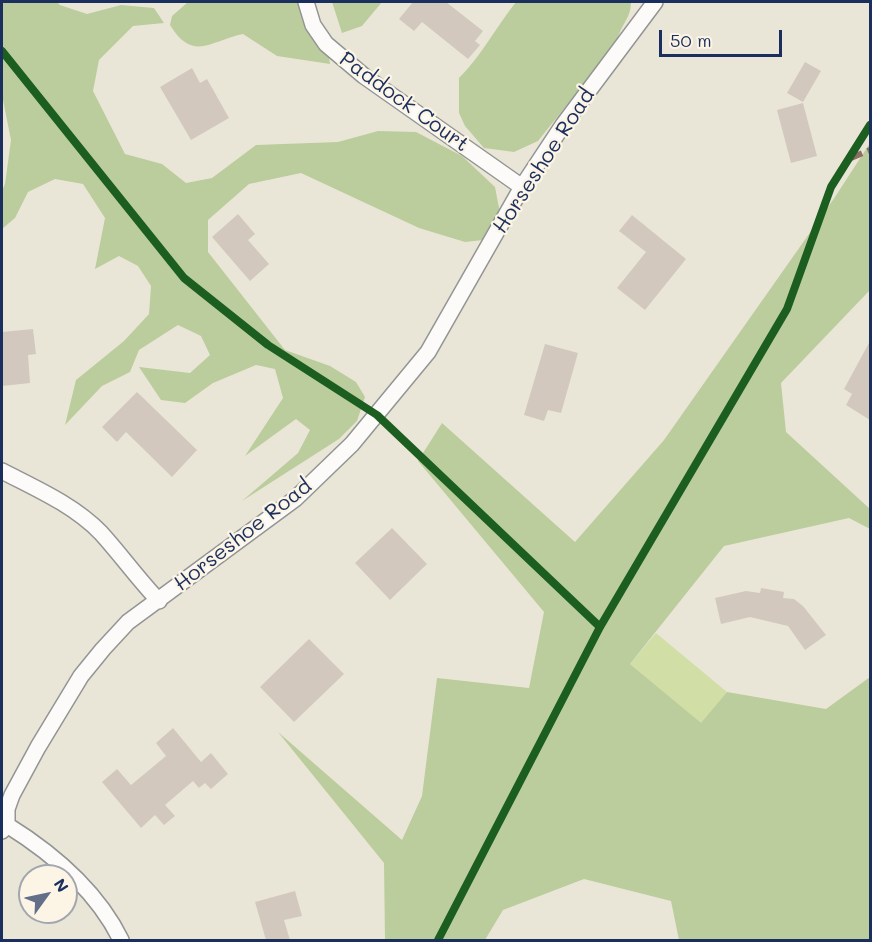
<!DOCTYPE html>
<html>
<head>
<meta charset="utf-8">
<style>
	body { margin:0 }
	#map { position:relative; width:872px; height:942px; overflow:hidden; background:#eae6d7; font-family:Mali,sans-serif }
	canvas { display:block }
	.frame { position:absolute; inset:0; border:3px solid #1b2f5e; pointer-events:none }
	.north { position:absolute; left:18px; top:864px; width:60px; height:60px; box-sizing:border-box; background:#fcf5e5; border:2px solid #a2a6af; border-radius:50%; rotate:57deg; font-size:16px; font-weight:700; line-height:24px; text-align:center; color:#1b2f5e }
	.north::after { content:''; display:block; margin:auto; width:21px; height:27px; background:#636f88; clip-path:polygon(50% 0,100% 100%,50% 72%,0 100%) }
	.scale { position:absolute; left:659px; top:30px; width:123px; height:27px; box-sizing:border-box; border:3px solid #1b2f5e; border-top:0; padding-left:8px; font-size:18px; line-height:21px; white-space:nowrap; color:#1b2f5e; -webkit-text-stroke:4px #fcf5e5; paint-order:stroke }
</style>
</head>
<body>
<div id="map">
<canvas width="872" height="942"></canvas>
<div class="frame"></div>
<div class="north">N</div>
<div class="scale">50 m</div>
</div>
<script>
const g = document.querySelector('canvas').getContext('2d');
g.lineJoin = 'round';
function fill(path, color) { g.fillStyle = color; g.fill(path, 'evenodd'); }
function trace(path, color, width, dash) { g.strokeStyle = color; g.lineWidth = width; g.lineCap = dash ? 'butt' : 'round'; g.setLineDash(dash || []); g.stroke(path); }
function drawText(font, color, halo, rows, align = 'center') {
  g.font = font + ' Mali,sans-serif'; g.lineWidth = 4.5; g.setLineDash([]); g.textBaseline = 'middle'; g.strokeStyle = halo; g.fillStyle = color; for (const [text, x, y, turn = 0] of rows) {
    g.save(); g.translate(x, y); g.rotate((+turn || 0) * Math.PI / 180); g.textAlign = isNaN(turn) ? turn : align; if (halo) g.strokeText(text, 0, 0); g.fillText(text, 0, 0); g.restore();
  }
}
fill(new Path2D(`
	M656 633 727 692 701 724 630 664Z`), '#d1dea6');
fill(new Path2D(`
	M2 2H57L60 5 87 14 121 5 154 8 164 23 133 26 99 60 93 91 125 154 162 164 186 183 212 178 256 145 338 142 378 131 416 132 462 156 495 187 500 213 483 240 465 242 419 228 301 173 249 184 208 220V252L285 350 330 366 356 382 365 397 357 421 339 439 242 501 298 453 310 430 296 419 245 456 283 398 275 369 256 365 213 383 185 403 161 400 139 367 190 373 210 355 201 336 178 325 139 350 130 372 102 386 65 425 76 380 124 341 149 314 151 286 138 266 119 256 95 269 105 218 83 184 55 179 28 192 15 218 2 229V191L5 184 11 140 2 95Z
	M188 2H312L325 33 330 64 277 56 243 34C212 40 193 63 170 25L172 16Z
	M332 2H382L362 26 342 33Z
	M516 2H631C631 19 620 25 617 42L538 141 514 152 484 148 465 126 459 113V78C482 55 496 27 516 2Z
	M870 143V290L781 383 786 432 870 509V529L849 518 724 546 630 664 701 723 727 692 826 709 870 677V940H679L671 901 584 879 503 910 485 940H385L384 863 278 732 402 840 422 796 437 678 529 688 544 612 418 461 442 423 575 542 664 440 835 197Z`), '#bbcd9c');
fill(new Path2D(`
	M413 2H446L483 31 475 41 480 45 468 59 422 22 414 31 399 19Z
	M805 62 821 71 803 102 787 93Z
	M192 68 200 83 207 79 229 118 191 140 160 87Z
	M803 103 817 156 791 163 777 110Z
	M238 214 255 234 248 240 269 264 250 281 212 237Z
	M632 215 686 259 645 310 617 288 646 252 619 231Z
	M33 329 36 354 28 355 30 383 2 386V332Z
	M870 341V420L846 405 852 394 844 389Z
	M545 344 578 353 561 413 548 410 544 421 524 415Z
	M137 392 197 450 172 477 126 432 117 442 102 427Z
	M392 528 427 564 390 600 355 563Z
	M761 588 784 592 783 598 794 599 803 606 826 635 805 650 788 626 750 617 721 624 715 598 746 591 760 593Z
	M309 639 344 674 294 722 260 687Z
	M173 728 201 762 211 753 228 774 211 789 205 783 199 788 193 781 165 805 175 816 164 825 155 815 141 828 102 782 117 769 131 785 166 756 156 743Z
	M295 891 302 916 284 920 290 940H266L255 902Z`), '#d2c8bd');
const minor = new Path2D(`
	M306 2 313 25 326 44 364 76 522 187
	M2 471C35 488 74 505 101 533 121 555 138 579 159 601
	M7 825C52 853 97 891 121 940
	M2 831 7 825V809L12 795 38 747 81 676 103 649 128 622 295 499 352 444 428 352 522 187 563 125 655 2`);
trace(minor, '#939594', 18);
trace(minor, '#fcfbf9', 15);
trace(new Path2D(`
	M851 158 870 150`), '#8d6e63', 6, [12, 6]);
trace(new Path2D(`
	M2 51 184 278 268 345 377 415 600 627
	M438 940 600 627 787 309 831 187 870 125`), '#1b5e20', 8);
drawText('21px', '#1b2f5e', '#fcf5e5', [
	["Paddock Court",404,102,36],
	["Horseshoe Road",544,161,-57],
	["Horseshoe Road",243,535,-38]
]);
</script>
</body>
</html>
